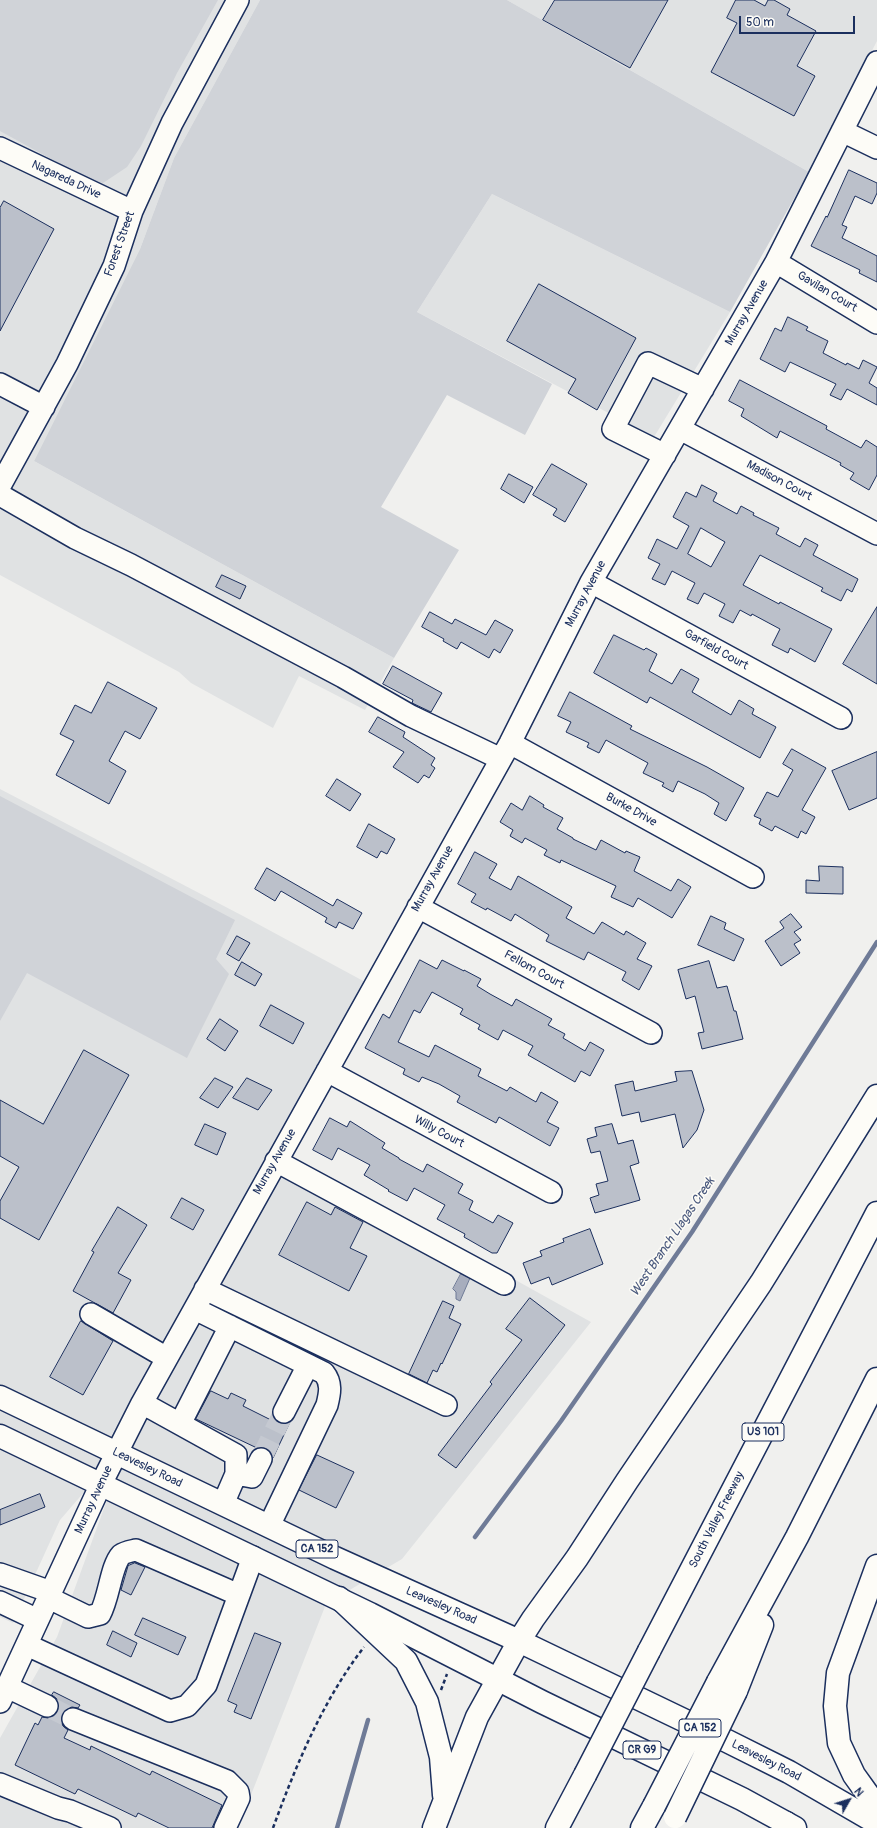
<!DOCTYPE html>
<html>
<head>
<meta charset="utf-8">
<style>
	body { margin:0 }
	#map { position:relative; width:877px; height:1828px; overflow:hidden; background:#f0f0ee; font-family:Pangolin,sans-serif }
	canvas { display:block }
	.north { position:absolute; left:829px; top:1780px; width:40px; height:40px; -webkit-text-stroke:3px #fdfcf7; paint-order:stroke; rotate:51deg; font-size:11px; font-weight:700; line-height:16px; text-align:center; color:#1b2f5e }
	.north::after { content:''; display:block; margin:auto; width:14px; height:18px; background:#1b2f5e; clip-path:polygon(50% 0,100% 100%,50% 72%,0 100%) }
	.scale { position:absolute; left:739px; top:16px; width:116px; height:18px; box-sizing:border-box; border:2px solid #1b2f5e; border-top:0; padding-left:5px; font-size:12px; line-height:14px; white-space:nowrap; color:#1b2f5e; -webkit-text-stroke:3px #fdfcf7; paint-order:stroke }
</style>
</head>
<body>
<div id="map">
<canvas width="877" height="1828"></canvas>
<div class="north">N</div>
<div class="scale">50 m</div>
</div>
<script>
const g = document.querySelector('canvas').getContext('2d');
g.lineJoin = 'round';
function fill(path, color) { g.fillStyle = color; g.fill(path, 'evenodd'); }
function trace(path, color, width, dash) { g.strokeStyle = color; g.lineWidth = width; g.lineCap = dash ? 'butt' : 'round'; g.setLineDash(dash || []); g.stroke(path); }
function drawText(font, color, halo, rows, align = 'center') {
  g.font = font + ' Pangolin,sans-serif'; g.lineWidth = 3; g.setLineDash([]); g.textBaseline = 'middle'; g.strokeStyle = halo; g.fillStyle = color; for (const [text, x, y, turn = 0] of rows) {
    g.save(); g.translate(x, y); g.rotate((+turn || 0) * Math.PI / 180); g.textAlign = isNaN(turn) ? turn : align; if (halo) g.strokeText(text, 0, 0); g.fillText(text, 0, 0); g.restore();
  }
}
fill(new Path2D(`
	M0 0H260L174 158 140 249 34 461 394 658 365 710 299 676 273 728 191 683 179 672 0 575Z
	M507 0H877V41L809 172Z
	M492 194 730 312 654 437 417 312Z
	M0 789 243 916 367 983 287 1153 591 1322 402 1559 326 1604 238 1828H0V1738L57 1637 129 1440 60 1520 13 1623 0 1617Z`), '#e0e2e3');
fill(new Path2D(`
	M0 0H218L177 73 141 146 127 167 103 183 86 178 0 131Z
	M260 0H507L809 172 730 312 492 194 417 312 552 384 525 435 447 395 381 507 459 550 394 658 34 461 140 249 174 158Z
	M0 796 235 920 216 959 229 974 187 1058 27 973 0 1021Z`), '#d0d3d8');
const water = new Path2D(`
	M461 1274 470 1278 460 1301 456 1299V1292L453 1289Z`);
fill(water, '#a7adbd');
trace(water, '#6f7b97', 1);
trace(new Path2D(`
	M475 1537 561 1421 692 1232 877 942
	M337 1828 368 1720`), '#6f7b97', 4.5);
const building = new Path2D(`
	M555 0H668L630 68 543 20Z
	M736 0H754L765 6 768 0H774L790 9 787 15 816 31 797 66 815 76 794 116 711 72 737 23 727 18Z
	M849 170 877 183V193L872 204 855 196 842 225 847 227 842 238 877 256V282L859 273 860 270 811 246 826 216 827 217Z
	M4 201 54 229 0 331V208Z
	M539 284 636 338 597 410 568 393 576 379 507 341Z
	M788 317 808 327 806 330 828 341 823 353 846 365 847 363 859 369 863 360 877 367 869 383 877 388V405L847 389 841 400 830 395 836 384 790 362 785 372 760 359 775 328 781 331Z
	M740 380 827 426 826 429 861 448 866 440 877 447V475L869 490 850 479 854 473 840 465 841 463 780 431 777 438 741 416 744 409 729 401Z
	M552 464 587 484 565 522 553 515 557 509 533 495Z
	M509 474 533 487 524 503 501 489Z
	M702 485 717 493 713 501 737 514 741 506 754 513 753 515 779 528 776 534 800 547 805 538 818 545 813 555 858 579 852 592 847 589 841 601 821 591 823 588 760 555 743 585 779 604 780 602 832 629 815 662 790 648 788 653 772 645 780 629 752 614 751 616 740 610 733 623 719 616 725 604 704 593 698 604 687 599 695 583 672 571 665 585 652 579 660 564 648 558 657 539 677 549 689 526 673 517 686 492 696 497ZM701 528 725 542 711 567 688 554Z
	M222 575 246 586 240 599 216 587Z
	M877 607V684L843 664Z
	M430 612 452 624 455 619 486 635 495 620 513 630 500 653 494 649 489 658 461 642 457 649 443 641 444 639 422 627Z
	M614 635 644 650 646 648 657 654 649 671 672 684 681 669 699 679 692 692 731 715 739 700 754 709 752 714 776 727 760 758 650 697 647 703 594 673Z
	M393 666 442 693 431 712 412 703 413 700 383 684Z
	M108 682 157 708 140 739 125 731 109 761 126 771 109 804 56 775 74 741 60 734 75 705 91 713Z
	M570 692 632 726 630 729 707 767 744 788 726 821 714 814 719 803 705 794 678 781 673 792 662 786 664 783 643 773 648 763 606 740 599 753 587 747 589 743 566 732 571 722 558 716Z
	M378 717 405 732 403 737 435 758 431 765 435 768 429 778 424 775 418 783 393 767 404 752 369 732Z
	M792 749 826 768 802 810 815 817 806 834 801 831 798 838 775 826 772 831 759 824 761 819 754 816 767 792 778 797 793 770 783 764Z
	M877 752V798L849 810 832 771Z
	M337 779 361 794 350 811 326 796Z
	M530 796 544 805 543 807 563 818 557 829 573 838V839L596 850 601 840 625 853 626 851 640 857 634 871 671 891 678 879 691 887 672 918 638 898 633 907 611 897 616 886 561 860 560 863 544 855 547 850 525 838 522 843 510 836 513 830 500 822 511 803 522 810Z
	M369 824 395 839 387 854 381 851 377 858 357 847Z
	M475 852 497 864 489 878 511 890 518 876 572 907 566 918 594 934 602 922 624 935 626 931 646 943 637 959 652 966 639 990 622 980 626 972 605 961 588 952 584 960 546 941 549 935 515 914 511 921 487 908 486 910 471 902 476 894 458 884Z
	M819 866 843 867V894L806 893V880L819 881Z
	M267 868 333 906 337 899 362 913 353 929 339 922 336 928 325 922 327 918 281 891 275 901 255 889Z
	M791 914 802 927 794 932 801 940 794 944 800 953 781 966 765 941 784 928 780 922Z
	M711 916 726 923 724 929 744 939 734 961 698 945Z
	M237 936 250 943 239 961 227 954Z
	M420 960 437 969 442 960 464 971V970L481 979 477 986 490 994 512 1006 516 999 552 1019 548 1025 565 1034 563 1038 585 1051 590 1042 604 1050 590 1076 581 1071 575 1082 528 1055 533 1046 503 1030 498 1040 478 1029 480 1025 460 1014 463 1009 432 992 420 1013 414 1010 398 1042 429 1057 435 1045 481 1069 478 1076 507 1091 510 1087 536 1102 541 1092 558 1102 547 1122 559 1128 550 1146 499 1117 496 1123 457 1102 460 1096 439 1084 422 1077 419 1082 403 1074 405 1069 365 1048 383 1014 389 1018Z
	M709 961 717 988 727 986 734 1011H736L743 1039 702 1049 698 1033 704 1032 695 996 686 999 678 970Z
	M242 962 262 974 255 986 235 975Z
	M271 1005 304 1023 293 1044 260 1026Z
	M220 1019 238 1031 225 1051 207 1039Z
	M84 1050 129 1075 39 1240 0 1218V1201L19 1167 0 1156V1100L43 1124Z
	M692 1071 704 1110 697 1130 683 1148 675 1114 641 1122 639 1112 622 1116 615 1085 633 1081 635 1091 677 1081 675 1072Z
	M215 1078 233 1087 218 1108 200 1098Z
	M247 1078 272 1090 258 1110 233 1098Z
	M330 1118 347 1127 350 1121 385 1143 382 1148 399 1158V1159L423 1172 427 1164 463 1184 458 1193 473 1201 469 1210 493 1223 498 1215 513 1223 497 1253H492L464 1237 465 1234 437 1219 445 1205 414 1188 407 1201 388 1191 389 1190 364 1175 370 1165 338 1148 332 1160 313 1150Z
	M205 1124 226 1133 217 1155 195 1145Z
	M612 1124 618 1144 633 1140 639 1163 630 1166 640 1200 595 1213 590 1198 599 1195 596 1184 608 1181 600 1151 591 1153 587 1139 597 1136 595 1128Z
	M182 1198 204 1210 193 1230 171 1218Z
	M307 1202 331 1215 335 1207 363 1222 350 1248 367 1256 349 1291 279 1255Z
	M118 1207 147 1225 118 1273 131 1280 113 1313 73 1291 94 1252 92 1251Z
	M590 1229 603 1264 552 1285 549 1277 531 1284 523 1263 542 1256 540 1251 564 1242 563 1239Z
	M530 1298 565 1325 456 1468 438 1455 492 1384 490 1382 522 1340 506 1329Z
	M443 1301 454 1306 449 1318 461 1324 442 1364 441 1363 437 1372 433 1370 427 1383 409 1374Z
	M81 1321 113 1341 83 1395 50 1377Z
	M211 1391 228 1399 231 1393 246 1400 243 1406 271 1420 273 1415 279 1423 284 1424 290 1422 273 1458 271 1453 267 1448H257L196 1419Z
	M317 1455 354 1472 336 1508 299 1490Z
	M40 1494 45 1507 0 1525V1510Z
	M135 1563 145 1567 131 1595 121 1590 128 1566Z
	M143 1618 186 1637 178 1655 135 1635Z
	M113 1631 137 1643 131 1657 107 1645Z
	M255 1633 281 1643 251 1719 234 1712 237 1705 228 1701Z
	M54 1692 80 1705 78 1708 72 1707 66 1709 62 1714 61 1721 63 1726 68 1730 64 1738 90 1750 91 1746 150 1775 152 1771 222 1805 212 1828H169L138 1813 136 1817 78 1789 75 1794 15 1765 35 1723 38 1725 42 1717 48 1718 54 1716 58 1711 59 1705 57 1699 52 1695Z`);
fill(building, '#bbc0ca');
trace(building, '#1b2f5e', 1);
trace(new Path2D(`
	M261 1459 284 1412
	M47 1706 73 1719`), '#c5c9d1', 21, [21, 10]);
const minor = new Path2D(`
	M842 131 877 148
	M0 148 132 211
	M776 262 877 323
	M0 384 44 407
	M680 429 877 534
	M665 455 613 429 648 363 703 389
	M0 486 67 364 114 266 132 211 172 123 238 0
	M0 495 75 538 131 565 343 677 411 716 501 759
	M591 582 841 718
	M510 743 753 877
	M418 907 651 1033
	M327 1071 551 1192
	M276 1161 504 1284
	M205 1289 446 1405
	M195 1309 324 1373C332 1383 330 1393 327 1405L269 1526
	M91 1314 167 1358
	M142 1403 236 1455V1474L223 1504
	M284 1412 308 1365
	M180 1424 230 1326
	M236 1474 252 1477 261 1459
	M0 1574 51 1592
	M49 1598 88 1617 100 1614C109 1598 111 1566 121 1555 125 1552 132 1551 136 1550L239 1595
	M0 1602 38 1620
	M27 1645 170 1711 187 1706 206 1685 253 1557
	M7 1687 47 1706
	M0 1702 101 1484 142 1403 510 743 591 582 776 262 877 62
	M73 1719 227 1781 238 1792 239 1798 225 1828
	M0 1784 58 1808 70 1811 110 1828`);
const major = new Path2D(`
	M0 1397 335 1558 519 1641 727 1741 789 1772 877 1823
	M0 1436 370 1614 542 1702 742 1799 795 1828`);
const highway = new Path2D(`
	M877 1566 838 1673 835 1706 839 1743 854 1775 877 1807
	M339 1598 406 1661 427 1702 441 1757 444 1795
	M649 1651 877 1213
	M718 1682 797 1537 877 1379
	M736 1691 762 1625
	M786 1823 790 1828
	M434 1828 477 1717 519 1641 533 1619 577 1558 627 1481 761 1283 877 1096
	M557 1828 585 1775
	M642 1828 654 1806`);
trace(minor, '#1b2f5e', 24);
trace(major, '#1b2f5e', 25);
trace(highway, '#1b2f5e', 25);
trace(new Path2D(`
	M441 1690 447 1674
	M273 1828C296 1765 323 1700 364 1647`), '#1b2f5e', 2.5, [4, 3]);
trace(minor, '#fdfcf7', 21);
trace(major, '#fdfcf7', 22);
trace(highway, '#fdfcf7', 22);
const highwayBridge = new Path2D(`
	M585 1775 649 1651
	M654 1806 718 1682
	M675 1817 736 1691`);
trace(highwayBridge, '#1b2f5e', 25, []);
trace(highwayBridge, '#fdfcf7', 22);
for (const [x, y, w] of [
	[763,1432,42],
	[317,1549,42],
	[700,1728,42],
	[642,1750,38]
]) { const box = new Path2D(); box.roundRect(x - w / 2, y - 9, w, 18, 3); g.fillStyle = '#fdfcf7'; g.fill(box); trace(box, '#1b2f5e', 1); }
drawText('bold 11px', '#1b2f5e', null, [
	["US 101",763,1432],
	["CA 152",317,1549],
	["CA 152",700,1728],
	["CR G9",642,1750]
]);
drawText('12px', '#1b2f5e', '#fdfcf7', [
	["Nagareda Drive",66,180,25],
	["Forest Street",120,244,-70],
	["Gavilan Court",827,292,31],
	["Murray Avenue",747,313,-60],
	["Madison Court",779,481,28],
	["Murray Avenue",586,594,-62],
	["Garfield Court",716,650,29],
	["Burke Drive",631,810,29],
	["Murray Avenue",433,879,-61],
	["Fellom Court",534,970,29],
	["Willy Court",439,1132,28],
	["Murray Avenue",275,1162,-60],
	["Leavesley Road",147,1468,26],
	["Murray Avenue",94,1500,-65],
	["South Valley Freeway",717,1520,-63],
	["Leavesley Road",441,1606,24],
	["Leavesley Road",766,1761,27]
]);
drawText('italic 13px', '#4c5b7f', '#fdfcf7', [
	["West Branch Llagas Creek",673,1237,-56]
]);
</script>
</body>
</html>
